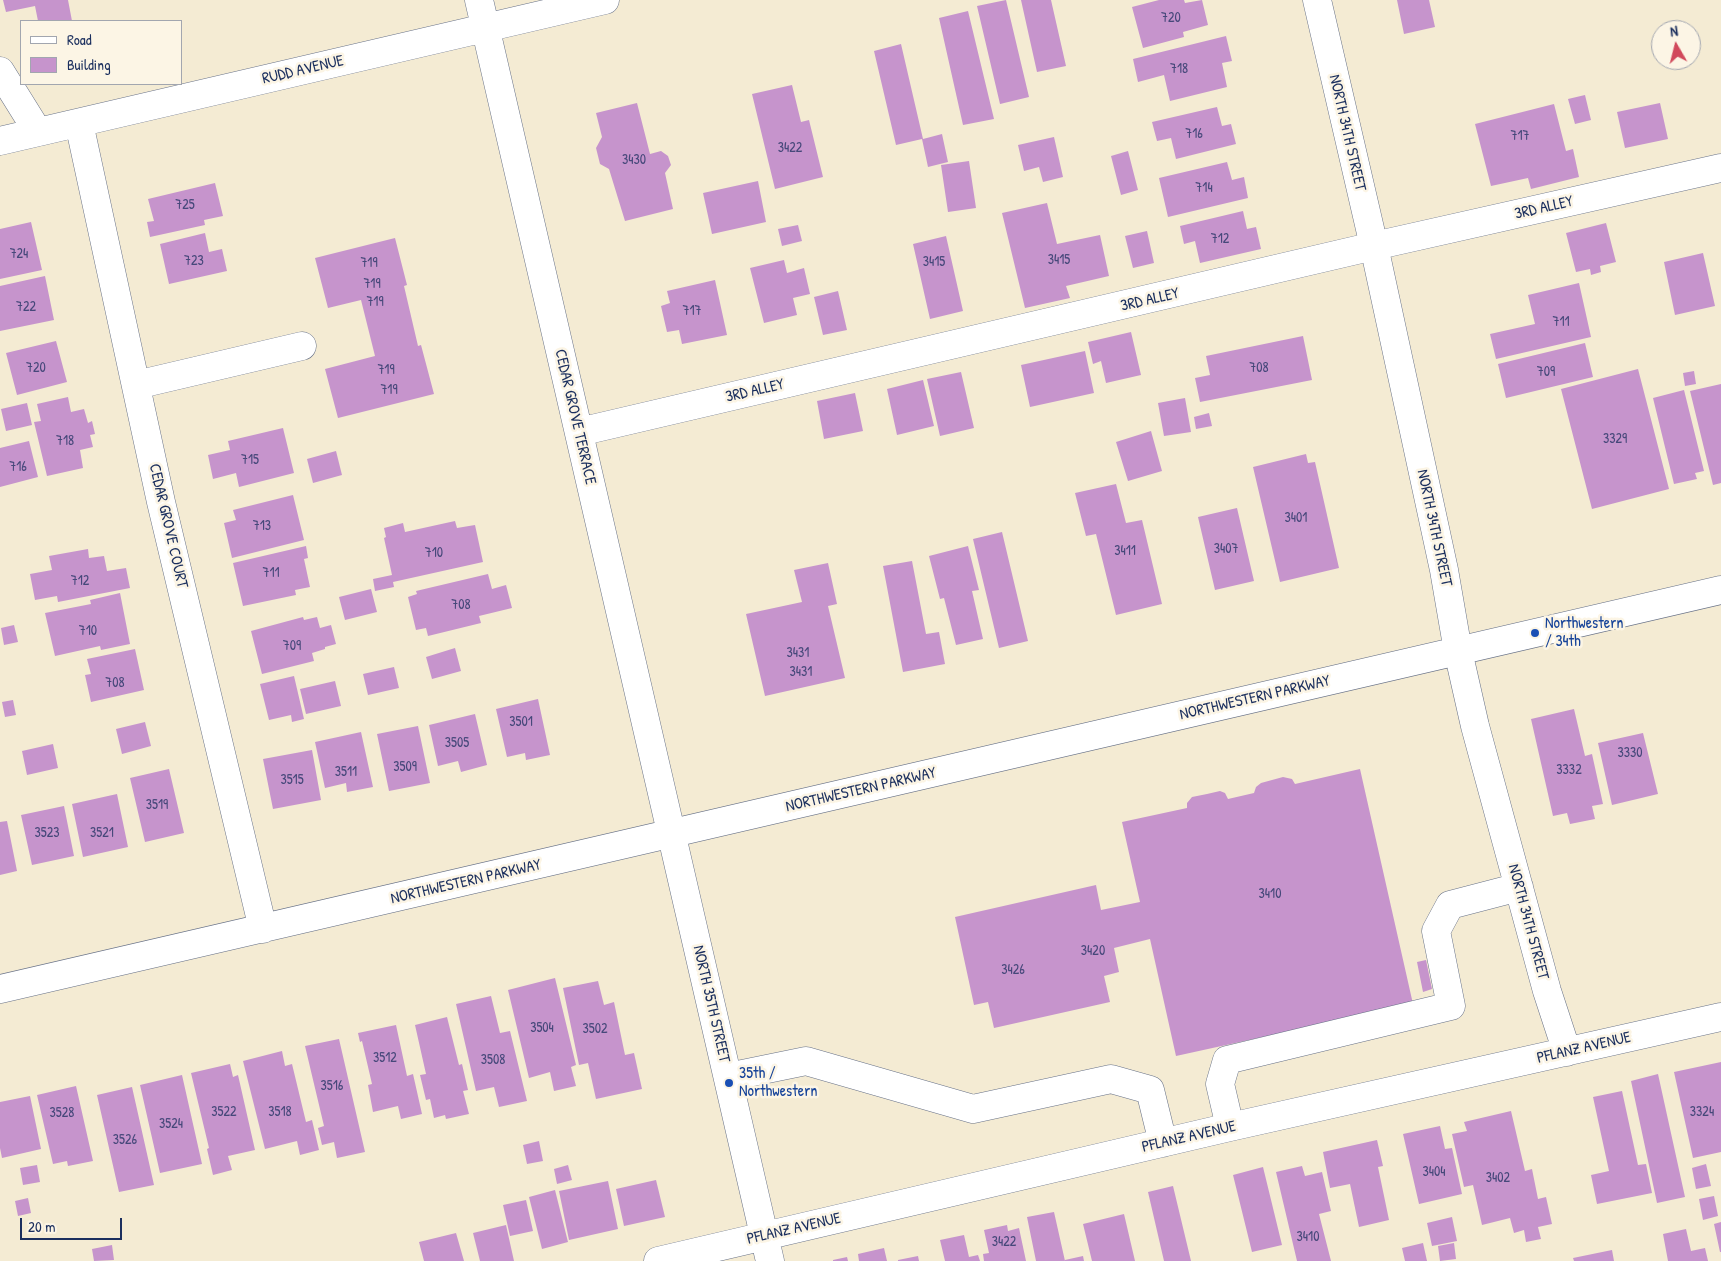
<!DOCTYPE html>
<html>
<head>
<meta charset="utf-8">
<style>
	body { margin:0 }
	#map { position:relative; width:1721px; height:1261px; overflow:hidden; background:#f4ebd3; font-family:"Patrick Hand",sans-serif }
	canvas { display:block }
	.legend { position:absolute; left:20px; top:20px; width:162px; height:65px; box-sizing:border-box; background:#fcf5e5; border:1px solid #a2a6af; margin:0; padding:6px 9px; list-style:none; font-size:15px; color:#1b2f5e }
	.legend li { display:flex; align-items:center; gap:10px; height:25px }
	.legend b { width:25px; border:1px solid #a2a6af }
	.north { position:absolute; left:1651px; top:20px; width:50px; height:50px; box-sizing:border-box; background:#fcf5e5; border:1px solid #a2a6af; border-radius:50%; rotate:352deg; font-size:14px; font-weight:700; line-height:20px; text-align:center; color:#1b2f5e }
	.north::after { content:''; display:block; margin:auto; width:18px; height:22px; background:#d1495b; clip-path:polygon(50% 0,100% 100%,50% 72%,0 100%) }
	.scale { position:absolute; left:20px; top:1218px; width:102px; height:22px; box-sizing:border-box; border:2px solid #1b2f5e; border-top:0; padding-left:6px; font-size:15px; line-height:18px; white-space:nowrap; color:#1b2f5e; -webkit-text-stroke:4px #fcf5e5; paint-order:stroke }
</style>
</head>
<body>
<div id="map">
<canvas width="1721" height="1261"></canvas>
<ul class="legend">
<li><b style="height:6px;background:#fff"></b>Road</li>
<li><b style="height:14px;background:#c694cc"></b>Building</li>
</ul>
<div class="north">N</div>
<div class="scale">20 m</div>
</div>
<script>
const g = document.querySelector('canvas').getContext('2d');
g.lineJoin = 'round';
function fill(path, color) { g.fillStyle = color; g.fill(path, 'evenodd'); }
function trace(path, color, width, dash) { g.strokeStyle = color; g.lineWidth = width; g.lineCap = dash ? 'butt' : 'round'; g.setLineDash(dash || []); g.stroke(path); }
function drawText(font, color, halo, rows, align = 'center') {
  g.font = font + ' "Patrick Hand",sans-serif'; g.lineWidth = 5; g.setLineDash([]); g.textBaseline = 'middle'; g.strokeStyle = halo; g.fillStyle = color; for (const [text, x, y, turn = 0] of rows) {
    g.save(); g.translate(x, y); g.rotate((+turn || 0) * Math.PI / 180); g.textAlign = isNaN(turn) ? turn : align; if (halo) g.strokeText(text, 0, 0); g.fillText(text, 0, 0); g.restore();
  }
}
fill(new Path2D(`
	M3 0H68L72 21H38L35 6 6 12Z
	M1006 0 1029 97 1000 104 977 6Z
	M1021 0H1051L1066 66 1037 72Z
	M1159 0H1184L1185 3 1202 0 1208 25 1183 32 1184 37 1143 48 1132 7Z
	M1397 0H1429L1435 27 1404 34Z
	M968 11 994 119 963 125 939 18Z
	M1226 36 1232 61 1222 63 1227 87 1170 101 1164 75 1138 82 1133 59Z
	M901 44 923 139 942 134 948 162 928 167 922 139 896 145 874 51Z
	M792 85 801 122 809 120 823 177 775 189 752 94Z
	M1585 95 1591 120 1575 124 1568 99Z
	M637 103 650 154 661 151 668 156 671 165 665 173 673 209 625 221 609 169 600 164 596 148 602 137 596 113Z
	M1660 103 1668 139 1625 148 1617 112Z
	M1554 104 1566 151 1573 149 1579 177 1531 189 1528 178 1491 186 1475 124Z
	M1217 107 1222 126 1231 124 1236 144 1176 159 1171 138 1157 141 1152 122Z
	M1054 137 1063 177 1043 182 1039 167 1024 171 1018 145Z
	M1128 151 1138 190 1121 195 1111 156Z
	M969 161 976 208 948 212 941 165Z
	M1227 162 1232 180 1244 177 1248 198 1168 217 1159 178Z
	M758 181 766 222 712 234 703 193Z
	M215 183 223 216 204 220 205 225 150 237 147 222 154 221 148 199Z
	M1047 203 1057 244 1100 235 1109 276 1066 286 1070 298 1025 308 1002 213Z
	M1243 211 1247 229 1256 227 1261 249 1200 263 1195 241 1184 244 1180 226Z
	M31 222 42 270 0 279V229Z
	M1606 223 1616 262 1600 266 1601 272 1591 275 1590 269 1576 272 1566 233Z
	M798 225 802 241 782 246 778 229Z
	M1147 231 1154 263 1133 268 1125 236Z
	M205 233 209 252 222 249 227 271 169 284 160 244Z
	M946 236 963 311 930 319 913 244Z
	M395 238 407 285 404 286 418 346 421 345 434 394 338 418 325 369 375 356 361 300 328 308 315 258Z
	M1703 253 1715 306 1675 315 1664 262Z
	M784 260 787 273 804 268 810 294 793 298 797 315 764 323 750 268Z
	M45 276 54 320 0 331V286Z
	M715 280 727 335 682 344 679 330 667 332 661 306 670 303 667 291Z
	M1579 283 1591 337 1496 359 1490 334 1535 324 1528 295Z
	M838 291 847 330 823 335 814 297Z
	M1131 332 1141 375 1106 383 1101 361 1093 364 1088 342Z
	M1303 336 1312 380 1200 402 1195 378 1210 375 1206 356Z
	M56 341 67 382 17 395 6 353Z
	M1585 343 1593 377 1506 398 1498 364Z
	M1085 351 1094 393 1030 407 1021 365Z
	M1638 369 1669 489 1592 509 1561 389Z
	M1694 371 1696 384 1685 386 1683 373Z
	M961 372 974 428 940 436 927 379Z
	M923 380 934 426 897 435 887 389Z
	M1721 384V483L1713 485 1690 391Z
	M1684 390 1704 471 1695 473 1697 479 1674 484 1653 398Z
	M855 393 863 431 824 439 817 401Z
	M68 397 71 412 84 409 88 423 92 421 95 434 90 435 93 447 80 450 83 468 47 476 34 422 41 421 37 404Z
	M1185 398 1191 432 1164 436 1158 403Z
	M27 403 32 425 6 431 1 409Z
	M1209 413 1212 426 1196 429 1194 417Z
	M283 428 294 473 239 487 236 473 213 479 208 455 230 450 228 441Z
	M1151 431 1162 471 1128 481 1116 442Z
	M29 441 38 477 0 487V448Z
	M336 451 342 475 313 483 307 459Z
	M1306 454 1308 463 1315 462 1339 568 1280 582 1253 467Z
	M1116 484 1126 523 1142 520 1162 604 1116 615 1096 534 1086 536 1075 493Z
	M293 495 304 540 232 558 224 523 236 520 233 510Z
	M1237 508 1254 581 1215 590 1198 517Z
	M455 521 457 528 475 525 483 562 393 582 394 587 375 591 373 579 392 575 384 538 386 537 384 528 403 523 405 532Z
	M1002 532 1028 641 999 648 973 539Z
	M306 546 308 558 304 559 310 587 295 590 296 595 243 606 233 563Z
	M968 546 979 590 972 591 983 639 956 645 944 598 940 599 929 556Z
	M88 549 89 558 104 556 107 571 126 568 130 588 58 602 57 596 35 600 30 574 52 570 49 556Z
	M912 561 926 634 939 632 945 664 903 672 883 566Z
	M828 563 837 604 828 606 845 678 765 696 746 614 802 602 794 570Z
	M488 574 492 589 506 585 512 608 479 616 481 623 428 636 426 628 416 630 408 597 417 594 416 591Z
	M371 589 377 612 345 620 339 597Z
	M120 593 130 644 101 650 100 646 55 656 45 613 91 604 90 600Z
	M303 617 304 620 317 617 320 628 331 625 336 644 325 647V649L312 653 314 661 262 674 251 631Z
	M14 625 18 642 4 645 1 628Z
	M455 648 461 671 432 679 426 657Z
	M135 649 144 690 91 702 85 675 91 674 87 659Z
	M394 667 399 688 368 695 363 674Z
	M294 676 304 719 292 722 291 715 269 720 260 684Z
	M335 681 341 706 306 714 300 689Z
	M538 699 550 755 526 760 525 753 507 757 496 709Z
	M13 700 16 715 5 717 2 702Z
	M1574 709 1585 756 1592 754 1603 804 1592 806 1595 819 1570 824 1567 813 1553 816 1531 719Z
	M475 714 487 765 461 772 458 761 438 766 429 725Z
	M145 722 151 746 122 754 116 729Z
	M418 726 430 783 389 791 377 734Z
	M361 732 373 787 347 792 346 783 325 788 315 742Z
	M1643 733 1658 794 1612 805 1598 743Z
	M53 744 58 768 27 775 22 751Z
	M312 750 321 800 273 809 263 759Z
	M169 769 184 833 145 842 130 778Z
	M1360 769 1413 1004 1176 1056 1150 939 1114 948 1119 972 1104 976 1110 1002 994 1028 988 1002 974 1005 955 917 1096 885 1101 910 1140 902 1122 822 1187 808V803L1192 797 1207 794 1220 791 1225 793 1228 799 1254 793 1256 787 1261 783 1283 777 1292 779 1295 784Z
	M117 794 128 847 83 857 72 804Z
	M64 806 74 856 32 865 21 815Z
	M7 821 17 871 0 875V822Z
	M1426 960 1432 989 1423 992 1417 962Z
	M555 978 576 1065 571 1067 576 1086 554 1091 550 1072 529 1078 508 990Z
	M598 981 604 1005 614 1002 625 1055 634 1053 642 1089 596 1099 588 1063 579 1065 563 988Z
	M491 996 500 1033 510 1031 527 1101 499 1107 494 1087 476 1091 456 1004Z
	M447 1017 459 1065 462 1064 468 1090 463 1091 469 1114 446 1119 445 1115 434 1118 430 1099 426 1100 420 1075 426 1074 415 1025Z
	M396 1025 407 1076 413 1074 422 1114 401 1119 398 1106 373 1112 368 1085 372 1084 362 1041 360 1042 358 1033Z
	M339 1039 365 1152 337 1158 334 1142 322 1145 318 1128 324 1126 305 1046Z
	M282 1051 285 1066 292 1064 306 1122 312 1120 319 1150 300 1155 297 1141 265 1149 243 1061Z
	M1721 1062V1152L1693 1158 1674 1072Z
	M230 1064 233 1077 238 1075 255 1150 228 1156 232 1170 213 1175 207 1149 209 1148 191 1073Z
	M1658 1074 1685 1197 1657 1203 1631 1081Z
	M182 1075 202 1164 160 1173 140 1085Z
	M76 1086 93 1161 68 1166 67 1161 53 1164 37 1095Z
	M132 1087 154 1185 119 1192 97 1095Z
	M1622 1091 1638 1165 1646 1164 1652 1193 1597 1204 1591 1175 1609 1171 1593 1097Z
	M30 1096 41 1149 2 1158 0 1148V1102Z
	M1511 1111 1525 1171 1532 1169 1538 1199 1546 1197 1552 1224 1538 1227 1541 1239 1526 1242 1524 1230 1514 1233 1510 1218 1482 1225 1473 1185 1464 1187 1452 1134 1467 1131 1464 1122Z
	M1440 1126 1445 1149 1452 1148 1462 1194 1419 1204 1403 1134Z
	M1377 1140 1383 1166 1378 1167 1389 1220 1359 1227 1350 1184 1330 1188 1323 1152Z
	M539 1141 543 1161 527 1164 523 1145Z
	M1706 1164 1711 1186 1696 1189 1692 1168Z
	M37 1165 40 1182 23 1185 20 1168Z
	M568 1165 572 1180 557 1184 554 1169Z
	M1302 1166 1305 1176 1322 1172 1331 1211 1319 1214 1331 1261H1297L1276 1172Z
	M1263 1167 1282 1245 1252 1252 1233 1175Z
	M656 1180 665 1217 624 1226 616 1189Z
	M608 1181 618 1229 569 1240 559 1191Z
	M1173 1186 1191 1261H1164L1148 1192Z
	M555 1190 568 1242 542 1249 529 1197Z
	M1714 1196 1718 1216 1703 1220 1699 1199Z
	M28 1198 31 1213 18 1216 15 1201Z
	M526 1200 533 1231 510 1236 503 1205Z
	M1054 1212 1065 1261H1036L1027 1217Z
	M1124 1214 1135 1261H1092L1083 1224Z
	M1452 1217 1457 1241 1432 1246 1427 1223Z
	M1721 1222V1252H1720L1714 1224Z
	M506 1225 514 1261H480L473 1233Z
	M1007 1225 1008 1231 1019 1228 1026 1261H984L983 1254 989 1253 984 1230Z
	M1686 1229 1691 1251 1705 1248 1708 1261H1668L1663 1234Z
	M456 1233 464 1261H424L419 1242Z
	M964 1235 969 1257 978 1255 980 1261H945L940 1240Z
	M1423 1243 1427 1261H1405L1402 1248Z
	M1454 1243 1456 1259 1440 1261 1438 1246Z
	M112 1245 114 1260 94 1261 92 1249Z
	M884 1248 887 1261H859L858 1254Z
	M1612 1250 1614 1261H1574L1573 1258Z
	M918 1256 919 1261H898V1260Z
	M1083 1256 1084 1261H1065V1260Z
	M847 1257 848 1261H833V1260Z`), '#c694cc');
const minor = new Path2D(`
	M479 0 770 1261
	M1317 0 1374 246 1444 570 1458 651 1475 726 1547 991 1567 1052
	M0 71 38 132
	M79 123 161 502 263 929
	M0 141 605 0
	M136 385 302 346
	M579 432 1374 246 1721 168
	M0 989 1721 590
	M728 1077 806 1061 973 1109 1111 1079 1150 1090 1163 1143
	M1230 1127 1220 1084 1227 1060 1451 1006 1436 931 1450 905 1519 887
	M658 1261 1230 1127 1721 1017`);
trace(minor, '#677187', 29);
trace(minor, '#fff', 28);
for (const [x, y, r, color] of [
	[1535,633,5,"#1a4fb4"],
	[729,1083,5,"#1a4fb4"]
]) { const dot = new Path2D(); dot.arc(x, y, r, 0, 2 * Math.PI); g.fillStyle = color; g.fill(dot); trace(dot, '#fcf5e5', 2); }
drawText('14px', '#46487a', null, [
	["720",1171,18],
	["718",1179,69],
	["716",1194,134],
	["717",1520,136],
	["3422",790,148],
	["3430",634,160],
	["714",1204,188],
	["725",185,205],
	["712",1220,239],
	["724",19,254],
	["3415",1059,260],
	["723",194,261],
	["3415",934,262],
	["719",369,263],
	["719",372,284],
	["719",375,302],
	["722",26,307],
	["717",692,311],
	["711",1561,322],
	["720",36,368],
	["708",1259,368],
	["719",386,370],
	["709",1546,372],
	["719",389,390],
	["3329",1615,439],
	["718",65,441],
	["715",250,460],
	["716",18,467],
	["3401",1296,518],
	["713",262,526],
	["3407",1226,549],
	["3411",1125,551],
	["710",434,553],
	["711",271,573],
	["712",80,581],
	["708",461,605],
	["710",88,631],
	["709",292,646],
	["3431",798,653],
	["3431",801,672],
	["708",115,683],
	["3501",521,722],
	["3505",457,743],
	["3330",1630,753],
	["3509",405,767],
	["3332",1569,770],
	["3511",346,772],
	["3515",292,780],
	["3519",157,805],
	["3523",47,833],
	["3521",102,833],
	["3410",1270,894],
	["3420",1093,951],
	["3426",1013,970],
	["3504",542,1028],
	["3502",595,1029],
	["3512",385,1058],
	["3508",493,1060],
	["3516",332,1086],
	["3522",224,1112],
	["3518",280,1112],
	["3324",1702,1112],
	["3528",62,1113],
	["3524",171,1124],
	["3526",125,1140],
	["3404",1434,1172],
	["3402",1498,1178],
	["3410",1308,1237],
	["3422",1004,1242]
]);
drawText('16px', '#1b2f5e', '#fcf5e5', [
	["RUDD AVENUE",303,70,-13],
	["NORTH 34TH STREET",1347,133,77],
	["3RD ALLEY",1544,208,-13],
	["3RD ALLEY",1150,300,-13],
	["3RD ALLEY",755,391,-13],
	["CEDAR GROVE TERRACE",575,417,77],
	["CEDAR GROVE COURT",168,526,77],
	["NORTH 34TH STREET",1434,528,78],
	["NORTHWESTERN PARKWAY",1255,698,-13],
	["NORTHWESTERN PARKWAY",861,790,-13],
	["NORTHWESTERN PARKWAY",466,882,-13],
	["NORTH 34TH STREET",1528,922,75],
	["NORTH 35TH STREET",711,1004,77],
	["PFLANZ AVENUE",1584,1048,-13],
	["PFLANZ AVENUE",1189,1137,-13],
	["PFLANZ AVENUE",794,1229,-13]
]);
drawText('16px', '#164399', '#fcf5e5', [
	["Northwestern",1545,624],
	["/ 34th",1545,642],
	["35th /",739,1074],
	["Northwestern",739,1092]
], 'left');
</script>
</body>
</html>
